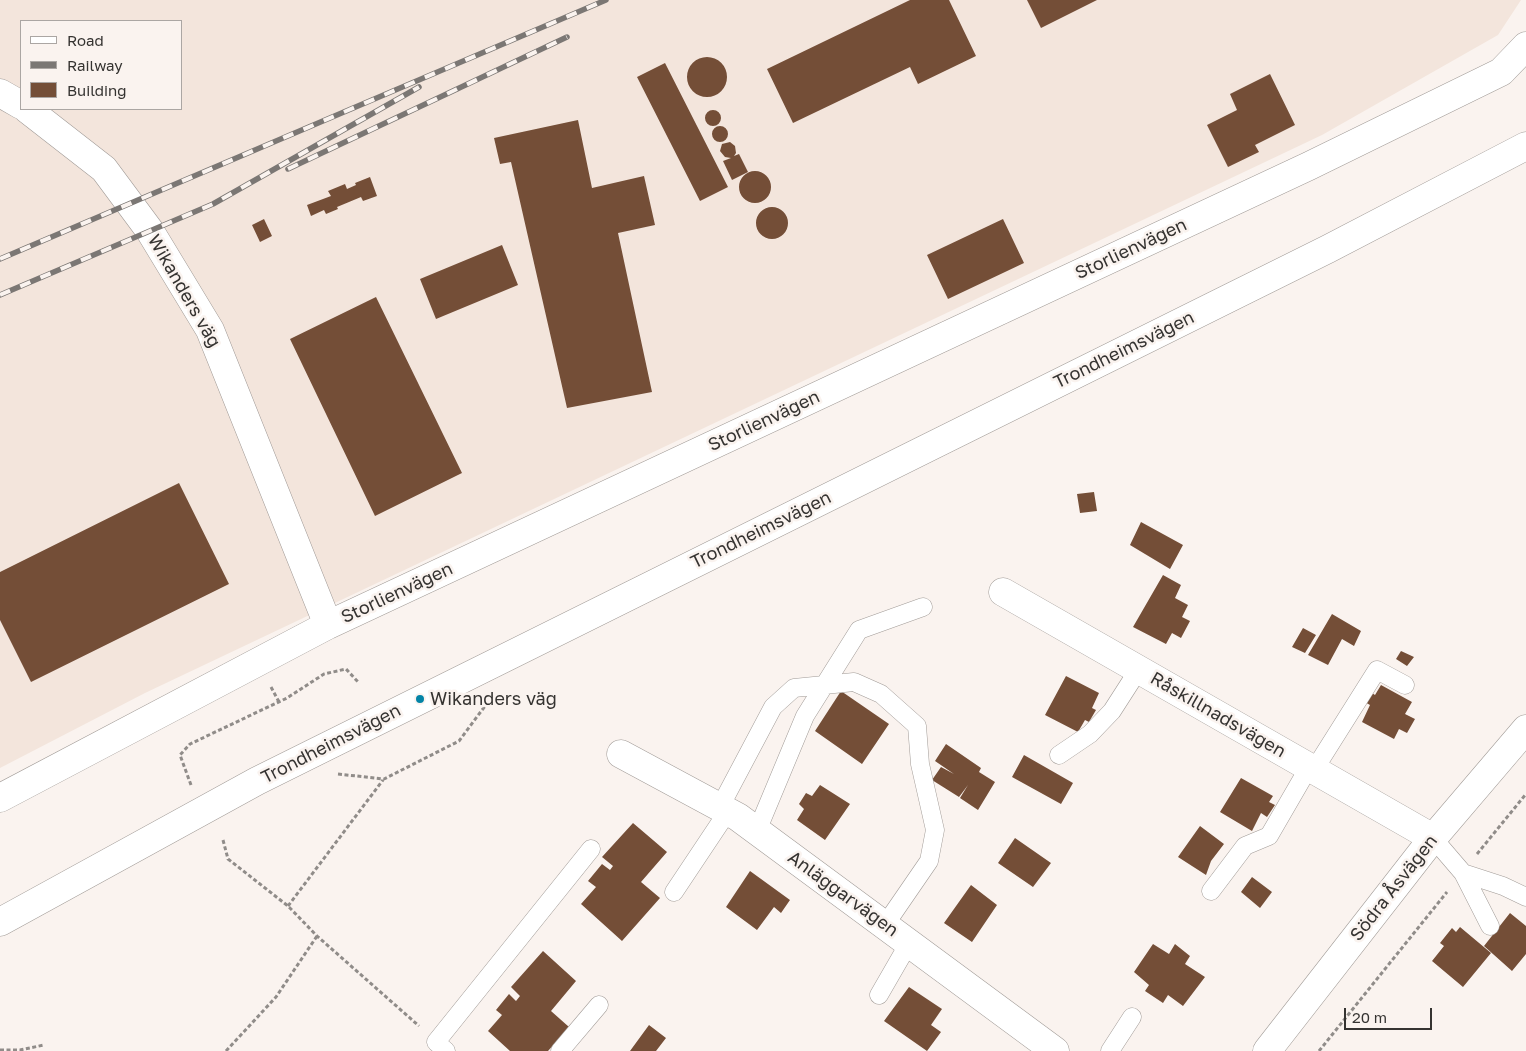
<!DOCTYPE html>
<html>
<head>
<meta charset="utf-8">
<style>
	body { margin:0 }
	#map { position:relative; width:1526px; height:1051px; overflow:hidden; background:#faf3ef; font-family:"Golos Text",sans-serif }
	canvas { display:block }
	.legend { position:absolute; left:20px; top:20px; width:162px; height:90px; box-sizing:border-box; background:#faf3ef; border:1px solid #aba6a3; margin:0; padding:6px 9px; list-style:none; font-size:15px; color:#353331 }
	.legend li { display:flex; align-items:center; gap:10px; height:25px }
	.legend b { width:25px; border:1px solid #aba6a3 }
	.scale { position:absolute; left:1344px; top:1008px; width:88px; height:22px; box-sizing:border-box; border:2px solid #353331; border-top:0; padding-left:6px; font-size:15px; line-height:18px; white-space:nowrap; color:#353331; -webkit-text-stroke:4px #faf3ef; paint-order:stroke }
</style>
</head>
<body>
<div id="map">
<canvas width="1526" height="1051"></canvas>
<ul class="legend">
<li><b style="height:6px;background:#fff"></b>Road</li>
<li><b style="height:6px;background:#7b7774"></b>Railway</li>
<li><b style="height:14px;background:#744e37"></b>Building</li>
</ul>
<div class="scale">20 m</div>
</div>
<script>
const g = document.querySelector('canvas').getContext('2d');
g.lineJoin = 'round';
function fill(path, color) { g.fillStyle = color; g.fill(path, 'evenodd'); }
function trace(path, color, width, dash) { g.strokeStyle = color; g.lineWidth = width; g.lineCap = dash ? 'butt' : 'round'; g.setLineDash(dash || []); g.stroke(path); }
function drawText(font, color, halo, rows, align = 'center') {
  g.font = font + ' "Golos Text",sans-serif'; g.lineWidth = 5; g.setLineDash([]); g.textBaseline = 'middle'; g.strokeStyle = halo; g.fillStyle = color; for (const [text, x, y, turn = 0] of rows) {
    g.save(); g.translate(x, y); g.rotate((+turn || 0) * Math.PI / 180); g.textAlign = isNaN(turn) ? turn : align; if (halo) g.strokeText(text, 0, 0); g.fillText(text, 0, 0); g.restore();
  }
}
fill(new Path2D(`
	M0 0H1521L1498 35 1322 135 145 693 0 768ZM21 21H181V109H21Z`), '#f3e5dc');
fill(new Path2D(`
	M910 0H949L976 56 918 84 910 67 793 123 767 69Z
	M1027 0H1097L1041 28Z
	M687 77a20 20 0 1 1 40 0a20 20 0 1 1-40 0Z
	M665 63 728 187 700 201 637 77Z
	M1270 74 1295 125 1255 145 1259 152 1228 167 1207 125 1237 110 1230 94Z
	M705 118a8 8 0 1 1 16 0a8 8 0 1 1-16 0Z
	M578 120 592 188 644 176 655 225 618 233 652 392 567 408 511 162 500 164 494 138Z
	M712 134a8 8 0 1 1 16 0a8 8 0 1 1-16 0Z
	M730 142 735 146 736 153 734 156 739 154 748 172 732 180 723 161 731 158 725 157 720 151 722 144Z
	M739 187a16 16 0 1 1 32 0a16 16 0 1 1-32 0Z
	M370 177 377 196 363 201 361 197 337 207 338 209 326 214 324 210 311 216 307 205 331 196 328 191 345 184 347 189 356 185 355 183Z
	M756 223a16 16 0 1 1 32 0a16 16 0 1 1-32 0Z
	M264 219 272 236 260 242 252 225Z
	M1003 219 1024 263 948 299 927 255Z
	M502 245 518 285 436 319 420 279Z
	M376 297 462 473 375 516 290 339Z
	M179 483 229 584 31 682 0 620V572Z
	M1094 492 1097 511 1080 513 1077 494Z
	M1141 522 1183 545 1170 569 1130 545Z
	M1163 575 1181 585 1175 598 1188 605 1182 617 1190 621 1181 638 1172 633 1166 644 1133 627Z
	M1332 614 1361 631 1354 646 1342 639 1328 665 1308 655Z
	M1303 628 1316 635 1305 653 1292 647Z
	M1401 651 1414 657 1407 666 1396 659Z
	M1066 676 1099 693 1092 708 1096 710 1089 722 1085 720 1078 732 1045 715Z
	M1381 685 1412 702 1405 714 1415 719 1407 733 1399 729 1394 739 1362 722 1370 705 1363 701 1369 691 1375 695Z
	M841 691 889 724 862 764 815 731Z
	M946 744 981 768 979 772 995 782 978 810 960 798 968 785 959 797 932 780 941 767 954 774 935 761Z
	M1024 755 1073 783 1061 804 1012 777Z
	M1241 778 1273 796 1269 802 1275 805 1267 817 1261 813 1252 831 1220 812Z
	M820 785 850 804 825 840 797 820 804 809 799 804 806 793 812 796Z
	M633 823 667 852 641 882 660 898 622 941 581 904 596 887 588 881 602 864 610 870 613 866 602 857Z
	M1200 826 1224 844 1211 861 1206 875 1178 857Z
	M1015 838 1051 863 1033 887 998 863Z
	M750 871 790 900 781 913 774 907 757 930 726 907Z
	M1252 877 1272 892 1260 908 1241 892Z
	M971 885 997 905 972 942 944 923Z
	M1510 913 1526 926V954L1512 971 1484 946Z
	M1460 927 1491 953 1463 987 1432 961 1444 946 1440 943 1452 928 1456 932Z
	M1153 944 1169 954 1175 944 1190 956 1185 964 1205 977 1183 1006 1168 995 1163 1003 1145 991 1149 985 1134 972Z
	M543 951 576 981 551 1011 569 1027 548 1051H510L488 1031 502 1015 496 1010 509 994 516 1001 520 996 511 987Z
	M909 987 942 1009 931 1025 941 1032 927 1051 884 1021Z
	M649 1025 666 1038 656 1051H630Z`), '#744e37');
const lane = new Path2D(`
	M1059 755 1090 734 1112 711 1139 669
	M1314 770 1377 670 1405 685
	M720 807 773 707 794 688 854 682 881 694 917 726 920 764 935 830 929 861 885 925
	M757 831 805 716 859 630 923 607
	M1433 838 1463 873 1490 926
	M1463 873 1503 886 1526 897
	M1211 891 1245 846 1269 836 1309 767
	M674 892 728 811
	M879 995 909 943
	M446 1051 436 1042 591 849
	M560 1051 599 1005
	M1110 1051 1132 1017`);
const street = new Path2D(`
	M0 93 21 105
	M27 109 104 169 150 231 210 330 328 625
	M1003 592 1433 838
	M621 754 738 817 1055 1051
	M0 798 328 625 1309 166 1501 72 1526 46
	M1267 1051 1433 838 1526 729`);
const secondary = new Path2D(`
	M0 922 257 781 1328 249 1526 146`);
trace(lane, '#a19b97', 19);
trace(street, '#a19b97', 29);
trace(secondary, '#a19b97', 29);
trace(new Path2D(`
	M271 687 279 702
	M338 774 384 779 459 741 491 698
	M191 785 180 755 190 744 287 698 324 674 346 669 359 683
	M223 840 228 859 288 906 317 936 419 1026
	M1477 854 1526 794
	M288 906 383 780
	M0 1050H20L44 1045
	M226 1051 276 997 317 936
	M1319 1051 1447 892`), '#908c89', 3, [4, 2.5]);
trace(lane, '#fff', 18);
trace(street, '#fff', 28);
trace(secondary, '#fff', 28);
const rail = new Path2D(`
	M288 169 567 37
	M0 259 606 0
	M0 295 213 204 419 87`);
trace(rail, '#7b7774', 5.5);
trace(rail, '#faf3ef', 4, [11]);
for (const [x, y, r, color] of [
	[420,699,5,"#0384a7"]
]) { const dot = new Path2D(); dot.arc(x, y, r, 0, 2 * Math.PI); g.fillStyle = color; g.fill(dot); trace(dot, '#faf3ef', 2); }
drawText('18px', '#353331', '#faf3ef', [
	["Storlienvägen",1131,249,-25],
	["Wikanders väg",184,291,60],
	["Trondheimsvägen",1124,350,-26],
	["Storlienvägen",764,421,-25],
	["Trondheimsvägen",761,530,-26],
	["Storlienvägen",397,593,-25],
	["Råskillnadsvägen",1218,715,30],
	["Trondheimsvägen",331,744,-27],
	["Södra Åsvägen",1394,888,-52],
	["Anläggarvägen",843,894,36]
]);
drawText('18px', '#353331', '#faf3ef', [
	["Wikanders väg",430,699]
], 'left');
</script>
</body>
</html>
